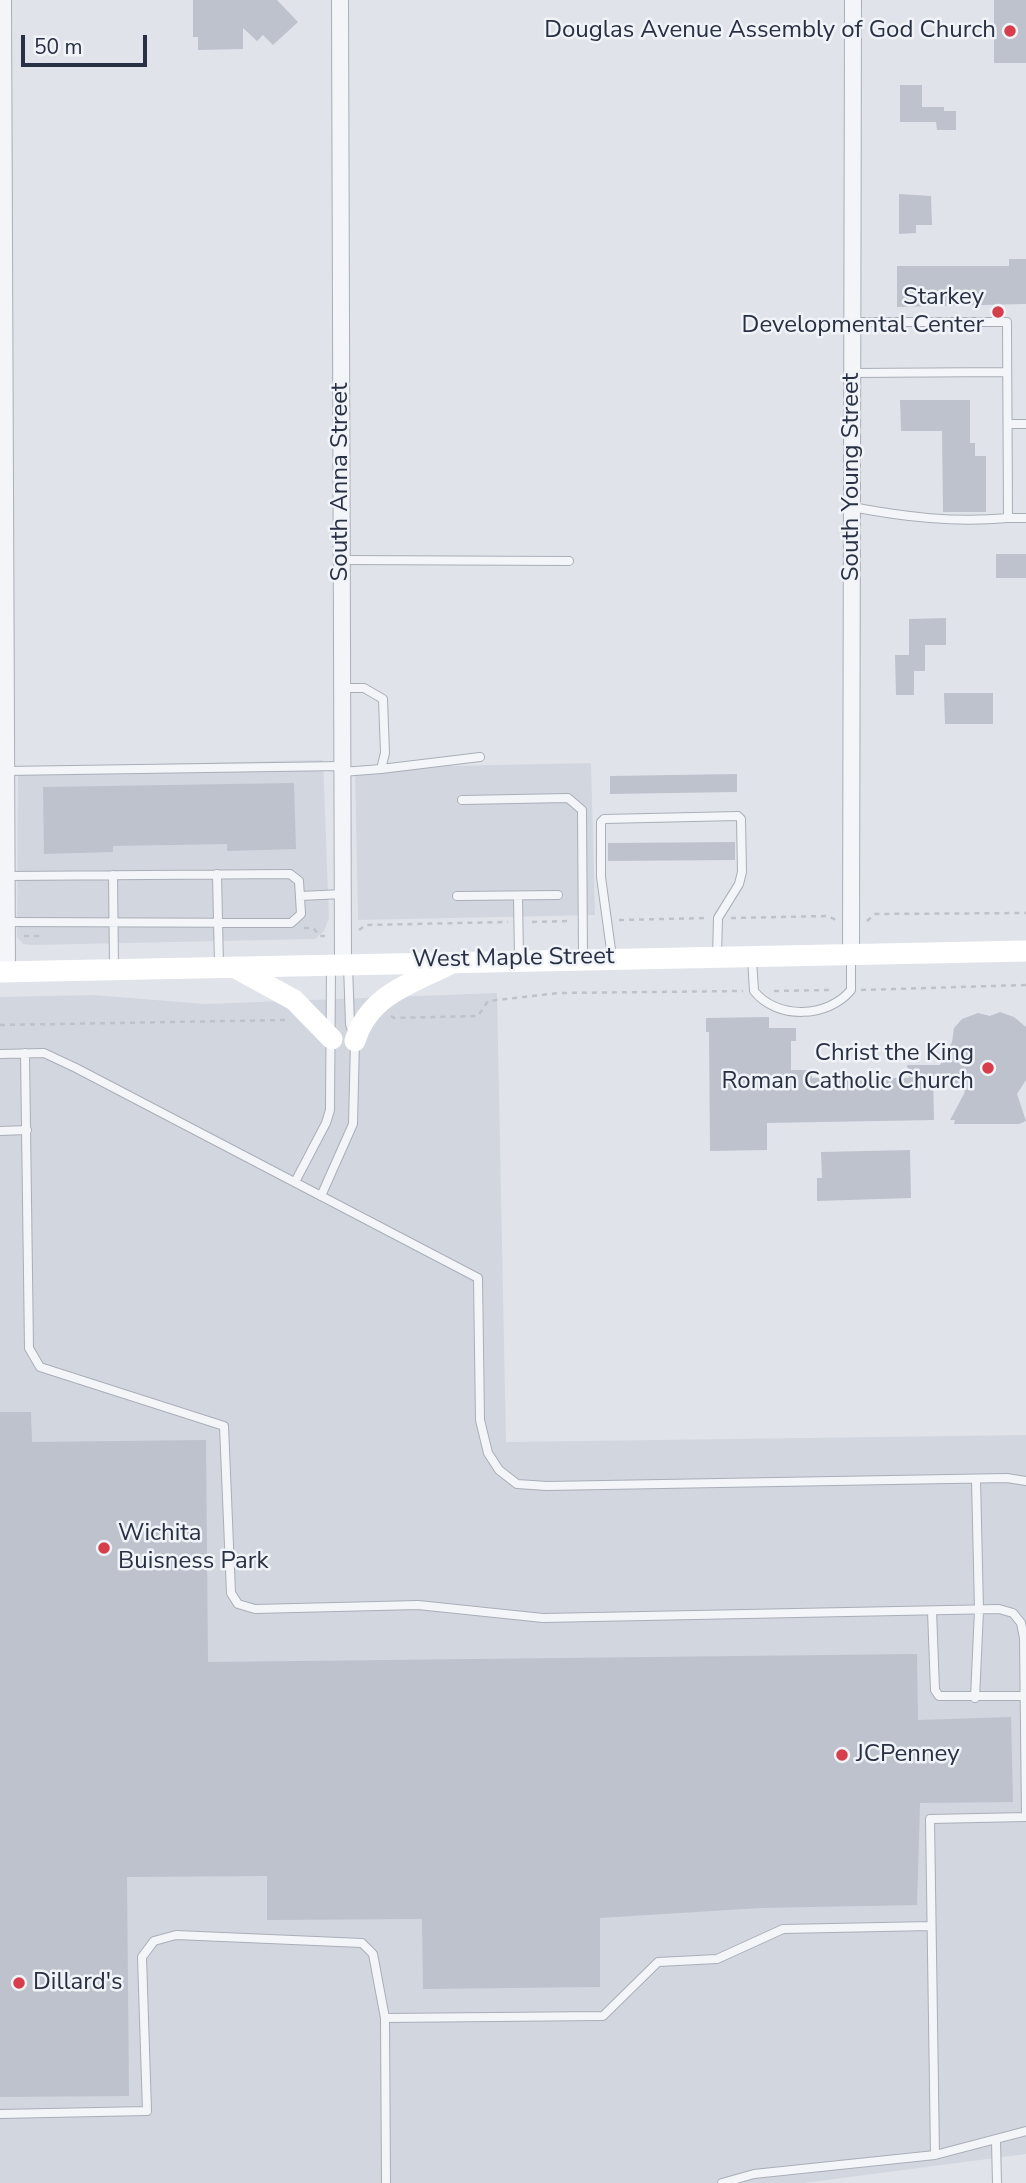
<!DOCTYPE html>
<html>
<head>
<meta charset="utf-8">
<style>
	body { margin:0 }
	#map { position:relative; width:1026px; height:2183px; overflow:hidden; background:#e0e4ea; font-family:"Nunito Sans",sans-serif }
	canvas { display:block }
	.scale { position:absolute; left:21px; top:35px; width:126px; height:32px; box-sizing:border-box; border:4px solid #283043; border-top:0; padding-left:9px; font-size:21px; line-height:24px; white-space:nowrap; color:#283043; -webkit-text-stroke:5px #f0f3f7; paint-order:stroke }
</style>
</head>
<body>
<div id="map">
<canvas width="1026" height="2183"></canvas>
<div class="scale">50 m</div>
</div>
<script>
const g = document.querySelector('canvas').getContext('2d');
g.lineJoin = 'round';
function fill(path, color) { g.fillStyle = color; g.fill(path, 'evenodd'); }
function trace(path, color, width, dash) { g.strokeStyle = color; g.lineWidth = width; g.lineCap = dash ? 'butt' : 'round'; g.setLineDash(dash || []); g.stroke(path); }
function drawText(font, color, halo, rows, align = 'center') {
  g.font = font + ' "Nunito Sans",sans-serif'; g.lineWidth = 5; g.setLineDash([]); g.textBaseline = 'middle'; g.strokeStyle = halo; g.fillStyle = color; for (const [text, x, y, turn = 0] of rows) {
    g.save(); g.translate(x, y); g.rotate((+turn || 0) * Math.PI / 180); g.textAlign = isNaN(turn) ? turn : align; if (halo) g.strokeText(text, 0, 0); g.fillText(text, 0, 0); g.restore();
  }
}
fill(new Path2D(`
	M323 760 329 919 324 931 315 939 34 945 23 944 17 937 18 767Z
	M591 763 595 915 358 920 355 768Z
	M497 993 506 1442 1026 1435V2154L804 2183H0V997L93 995 205 1004Z`), '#d2d6df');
fill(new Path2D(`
	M193 0H277L298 22 273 45 263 35 257 41 243 28V49L198 50V37H193Z
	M994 0H1026V63H994Z
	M900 85H922V107H944V111H956V130H937L936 122H900Z
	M899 194 931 196 932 225H916V233L899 234Z
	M1009 259H1026V304L897 307V266H1009Z
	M900 400H970V443H975V456H986V512H943L942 431H901Z
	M996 554H1026V578H996Z
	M946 618V645H925V671H914V695H896L895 655H909V619Z
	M944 693H993V724H945Z
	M737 774V792L610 794V776Z
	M294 783 296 849 227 851V844L113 846V852L44 854 43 787Z
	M735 842V860L608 861V843Z
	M1000 1012 1014 1017 1026 1027V1080L1017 1094 1026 1121 1019 1124H954L955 1120H950L965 1092 952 1080 933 1076 934 1120 767 1123V1150L710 1151 709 1032H706V1018L769 1017V1028H796V1041H791V1070H812V1078H909L907 1065H940L952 1042 954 1028 962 1019 978 1013 990 1016Z
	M910 1150 911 1198 817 1201V1178H822L821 1152Z
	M0 1412H31L32 1442 206 1440 208 1662 917 1654 918 1720 1011 1717 1013 1802 920 1803 917 1905 760 1908 600 1918V1987L423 1989 422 1919 267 1920V1876L127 1877 129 2096 0 2097Z`), '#bdc2cd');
const lane = new Path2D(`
	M852 373 1007 372
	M1008 424H1026
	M852 507C905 517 955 523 1008 518L1007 322H852
	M1008 518H1026
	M342 560 569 561
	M342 688H364L383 699 385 753 381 769 342 772
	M381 769 480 757
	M5 771 342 766
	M462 800 568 798 582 810 583 958
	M217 874 219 966
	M113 875 114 967
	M6 876 290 874 299 881 301 914 291 923 6 922
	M300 896 343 894
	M457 896 558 895
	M518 896 519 959
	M612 957 601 877V822L604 819 738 816 741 819 742 872 739 884 718 918 717 956
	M752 958 754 991C777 1020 828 1018 851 990V954
	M25 1053 29 1348 40 1367 224 1426 231 1593 238 1604 255 1609 418 1605 543 1618 999 1609 1013 1613 1021 1623 1024 1638 1026 1817
	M0 1054 44 1053 76 1068 478 1278 480 1420 488 1453 499 1470 517 1484 547 1486 1007 1478 1026 1481
	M0 1131 27 1130
	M295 1182 326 1123 330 1110 331 966
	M321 1196 353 1124 355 1041 350 1024 348 965
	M932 1611 935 1690 939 1696H1024
	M975 1698 979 1610 976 1479
	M385 2018 603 2016 658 1962 717 1959 783 1929 931 1926
	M0 2114 147 2111 142 1957 154 1941 176 1935 362 1943 373 1954 385 2018 386 2183
	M996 2141 997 2183
	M935 2155 930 1819 1026 1817
	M722 2183 754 2174 935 2155 1026 2131`);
const street = new Path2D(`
	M3 0 7 971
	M340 0 343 963
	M851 954 853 0`);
trace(lane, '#a9aeb8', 10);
trace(street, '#a9aeb8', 18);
trace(new Path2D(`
	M731 918 828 916 836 920
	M619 920 707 918
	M867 921 875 914 1026 913
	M532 922 571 921
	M304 928H313L320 936H325
	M359 930 366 925 508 922
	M24 936H42
	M861 990 1026 985
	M774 991 830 990
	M391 1016 394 1018 478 1016 488 1001 559 993 743 991
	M0 1025 286 1020`), '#bec2c9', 2.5, [5, 5]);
trace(lane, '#f3f5f8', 8);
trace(street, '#f3f5f8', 16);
trace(new Path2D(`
	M234 967 294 1000 332 1039
	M0 972 1026 951
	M355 1041C369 995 410 984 450 964`), '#fff', 21);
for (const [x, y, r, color] of [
	[1010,31,7,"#d63e4c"],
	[998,312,7,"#d63e4c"],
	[988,1068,7,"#d63e4c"],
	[104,1548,7,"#d63e4c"],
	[842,1755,7,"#d63e4c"],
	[19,1983,7,"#d63e4c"]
]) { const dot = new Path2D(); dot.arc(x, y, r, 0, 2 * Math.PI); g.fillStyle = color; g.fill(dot); trace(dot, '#f0f3f7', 2.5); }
drawText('24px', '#283043', '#f0f3f7', [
	["Douglas Avenue Assembly of God Church",996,31],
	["Starkey",984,298],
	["Developmental Center",984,326],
	["Christ the King",974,1054],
	["Roman Catholic Church",974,1082],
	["Wichita",118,1534,"left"],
	["Buisness Park",118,1562,"left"],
	["JCPenney",856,1755,"left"],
	["Dillard's",33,1983,"left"]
], 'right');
drawText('24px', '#283043', '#f0f3f7', [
	["South Young Street",852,477,-90],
	["South Anna Street",341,482,-90],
	["West Maple Street",513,959,-1]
]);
</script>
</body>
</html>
